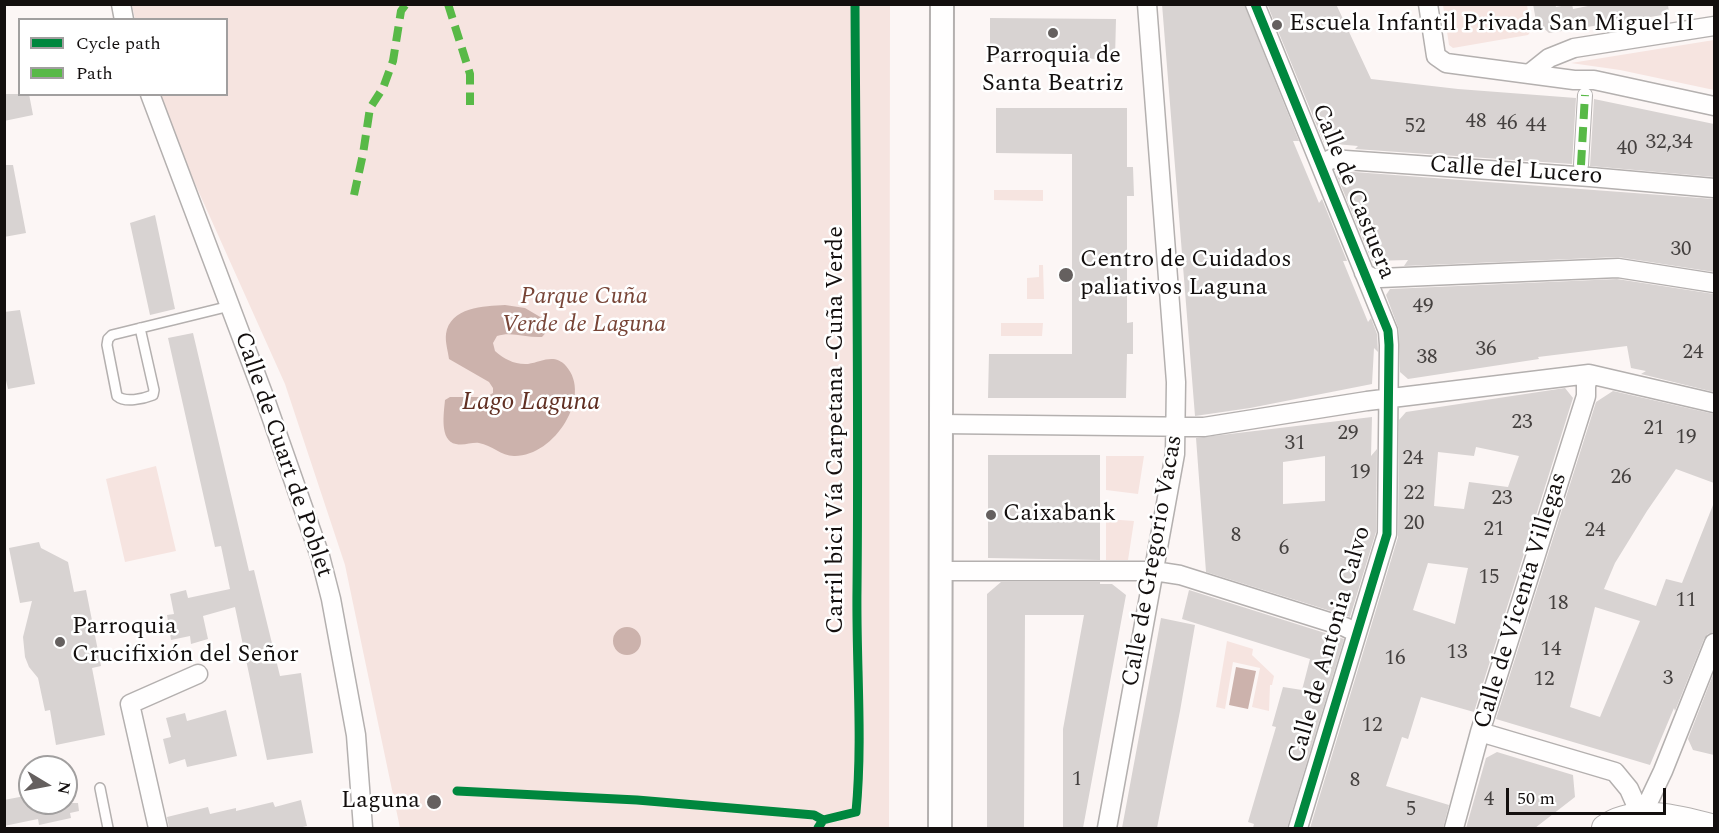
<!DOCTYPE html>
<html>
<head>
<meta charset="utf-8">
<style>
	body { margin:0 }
	#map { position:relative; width:1719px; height:833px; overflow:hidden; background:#fcf6f5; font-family:Spectral,serif }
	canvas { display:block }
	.frame { position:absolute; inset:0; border:6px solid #130f0e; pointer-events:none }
	.legend { position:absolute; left:18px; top:18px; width:210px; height:78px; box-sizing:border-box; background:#fff; border:2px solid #a19f9f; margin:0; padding:8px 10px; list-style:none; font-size:18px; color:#130f0e }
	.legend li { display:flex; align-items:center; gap:12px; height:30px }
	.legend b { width:30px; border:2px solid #a19f9f }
	.north { position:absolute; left:18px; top:755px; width:60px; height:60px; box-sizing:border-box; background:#fff; border:2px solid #a19f9f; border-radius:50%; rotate:100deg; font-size:16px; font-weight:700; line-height:24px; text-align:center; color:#130f0e }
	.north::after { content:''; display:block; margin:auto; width:21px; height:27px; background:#65605f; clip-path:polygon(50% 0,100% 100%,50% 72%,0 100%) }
	.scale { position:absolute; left:1506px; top:788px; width:160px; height:27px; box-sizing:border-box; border:3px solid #130f0e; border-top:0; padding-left:8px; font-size:18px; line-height:21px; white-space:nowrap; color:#130f0e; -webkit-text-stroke:4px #fff; paint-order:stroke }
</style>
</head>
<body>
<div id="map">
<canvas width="1719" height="833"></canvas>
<div class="frame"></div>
<ul class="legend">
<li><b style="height:8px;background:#00873e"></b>Cycle path</li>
<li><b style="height:8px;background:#58b947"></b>Path</li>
</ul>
<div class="north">N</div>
<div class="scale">50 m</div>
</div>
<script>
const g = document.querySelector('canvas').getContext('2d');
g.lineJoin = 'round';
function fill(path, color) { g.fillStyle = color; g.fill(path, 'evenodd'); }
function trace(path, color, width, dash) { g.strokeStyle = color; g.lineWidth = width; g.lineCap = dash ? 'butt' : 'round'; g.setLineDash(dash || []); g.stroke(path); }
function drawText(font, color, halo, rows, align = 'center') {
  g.font = font + ' Spectral,serif'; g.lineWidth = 5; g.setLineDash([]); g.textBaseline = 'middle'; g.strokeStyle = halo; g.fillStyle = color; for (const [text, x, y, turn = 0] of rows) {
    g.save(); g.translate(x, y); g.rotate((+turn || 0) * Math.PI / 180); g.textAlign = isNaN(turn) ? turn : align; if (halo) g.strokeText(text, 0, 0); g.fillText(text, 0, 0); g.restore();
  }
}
fill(new Path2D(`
	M132 5H890L889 828H400L345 565 285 384 188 168 161 95 226 94V20L135 19Z
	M1443 5H1527L1531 31 1528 35 1453 48 1449 45Z
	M1714 40V90L1620 70 1571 63Z
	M994 190H1043V201L994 200Z
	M1039 265H1043L1044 299H1027V278L1039 277Z
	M1001 323H1043L1042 336H1001Z
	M1106 456H1144L1138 494 1106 490Z
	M156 466 176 551 125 562 106 479Z
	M1106 519 1134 521 1128 560H1106Z
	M1227 641 1253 649 1252 655 1274 676 1272 685H1270L1269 711 1252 707 1260 668 1233 662 1225 709 1216 707Z`), '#f6e4e0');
fill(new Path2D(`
	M505 305 525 308 547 321 549 329 542 337C527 338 511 331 497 336L493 343 495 351C504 359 515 365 528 364 542 362 554 353 566 366 593 396 554 457 514 456 501 456 492 445 479 443 472 442 464 446 456 444 439 441 444 412 445 400L450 397H486L493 393V388L489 382 449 359C448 351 445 342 446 334 450 307 484 306 505 305Z
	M613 641a14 14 0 1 1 28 0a14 14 0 1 1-28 0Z
	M1236 667 1256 671 1248 709 1229 705Z`), '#ccb2ac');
fill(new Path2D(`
	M1162 4H1244L1299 141H1293L1319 203 1322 199 1347 261H1343L1368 322 1371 318 1377 334 1378 352 1374 348 1372 384 1250 408 1195 416Z
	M1267 4H1336L1371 79 1458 89 1576 98 1572 164 1355 149 1358 146 1324 143Z
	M1533 4H1555L1556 7 1572 4 1573 9 1598 4H1668L1669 14 1549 33 1536 21Z
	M990 18 1116 19 1115 59 990 58Z
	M4 94H29L33 115 4 121Z
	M1594 99 1714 124V177L1590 166Z
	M996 108H1127V167H1133L1134 196H1127V323L1133 322V354H1127L1126 398H988L989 354H1072V154L996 153Z
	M4 165H13L26 233 4 237Z
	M1341 171 1714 199V272L1618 257 1404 266 1408 260 1372 261 1337 176Z
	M155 215 175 309 150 315 130 223Z
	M1617 279 1714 294V392L1641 374 1646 371 1631 368 1627 346 1538 357 1539 359 1408 379 1400 372 1399 330 1386 295 1390 289Z
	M20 310 35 384 8 389 4 372V312Z
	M193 333 249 571 254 570 280 676 301 673 313 753 267 760 235 607 203 616 208 639 191 644 190 636 171 640 167 615 174 614 170 594 186 590 188 598 230 589 221 546 215 547 168 338Z
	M1565 388 1573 398 1474 712 1421 697 1408 739 1402 737 1386 786 1449 805 1443 828H1310L1398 537 1399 420 1406 412ZM1476 447 1519 456 1508 487 1469 482 1464 509 1434 506 1438 452 1474 456ZM1428 563 1468 568 1455 624 1413 610Z
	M1613 391 1714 414V483L1676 469 1647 511 1615 563 1604 589 1656 606 1666 579 1682 583 1713 505 1714 506V632L1708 634 1704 639 1675 711 1674 708 1650 765 1496 719 1596 402ZM1595 607 1640 621 1600 717 1570 707Z
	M1372 417 1371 456 1377 449 1376 532 1350 617 1206 572 1196 438ZM1325 456V501L1283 504V462Z
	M988 455H1100V560L988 558Z
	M39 542 41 548 68 562 74 592 86 590 101 666 92 668 105 735 56 745 50 710 45 711 38 678 29 667 25 657 23 637 32 601 20 603 9 548Z
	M1001 582H1100V584H1112L1126 595 1083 828H1063V729L1084 615H1025L1024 828H987V594Z
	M1189 590 1344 639 1287 828H1253L1254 824 1248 822 1276 727 1272 726 1283 687 1302 690 1310 659 1182 619Z
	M1161 618 1195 625 1180 711 1157 828H1122Z
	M1714 672V755L1693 750 1688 739Z
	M226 710 237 756 187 767 185 759 169 764 163 739 171 737 166 718 185 713 187 721Z
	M1497 752 1573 775 1575 797 1535 828H1466L1486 758Z
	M30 795V803H78L79 811 70 813 71 818 39 825 38 819 4 826V800Z
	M301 800 307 826 298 828H169L167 817 208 807 210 814 236 808V811L273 802 275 807Z`), '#d8d3d2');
const service = new Path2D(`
	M140 328 154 390 153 395C143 399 125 403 117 396L107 345 108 339 112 335 230 306
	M100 788 108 828`);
const pedestrian = new Path2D(`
	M1581 165 1585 95`);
const minor = new Path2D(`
	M121 4 124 20
	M1255 4 1388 331 1389 345 1387 534 1298 828
	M1428 4 1436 56 1446 63 1574 80H1594L1714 106
	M1529 74 1549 58 1574 48 1714 26
	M150 94 265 399 320 556 331 599 356 735 363 828
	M1322 169 1326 162 1331 159 1590 177 1714 188
	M1364 273 1373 278H1380L1618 268 1714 283
	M941 424 1204 427 1367 401 1589 374 1714 403
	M941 571H1154L1180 575 1345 627 1357 633
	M1480 732 1615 772 1629 789 1641 816
	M1637 826 1663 771 1714 643
	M158 828 130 704 198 674
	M1107 828 1175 454 1176 382 1147 4
	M1454 828 1480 732 1586 396V386L1589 374`);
const tertiary = new Path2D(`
	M940 828 942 4`);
const secondary = new Path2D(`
	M1605 828C1635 806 1681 819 1714 828`);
trace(service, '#b4b0af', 12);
trace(pedestrian, '#b4b0af', 16);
trace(minor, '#b4b0af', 21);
trace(tertiary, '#b4b0af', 26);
trace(secondary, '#b4b0af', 28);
trace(service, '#fffefe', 9);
trace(pedestrian, '#fffefe', 14);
trace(minor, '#fffefe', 18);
trace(tertiary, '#fffefe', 22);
trace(secondary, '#fffefe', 26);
trace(new Path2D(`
	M448 4 470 74V105
	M1581 165 1585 95
	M354 195 363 154 370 108 383 88 393 61 401 11 406 4`), '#58b947', 8, [15, 8]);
trace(new Path2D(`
	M1255 4 1388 331 1389 345 1387 534 1298 828
	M457 791 637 800 814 815 823 820
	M818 828 823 820 856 812C863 739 856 664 857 590 859 395 856 200 855 4`), '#00873e', 9);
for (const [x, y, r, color] of [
	[1277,25,6,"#65605f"],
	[1053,33,6,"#65605f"],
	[1066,275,8,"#65605f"],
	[991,515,6,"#65605f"],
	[60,642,6,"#65605f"],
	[434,802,8,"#65605f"]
]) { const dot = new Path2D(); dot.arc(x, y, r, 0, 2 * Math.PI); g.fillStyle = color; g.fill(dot); trace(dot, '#fff', 2); }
drawText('21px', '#44403f', null, [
	["48",1476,123],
	["46",1507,125],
	["44",1536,127],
	["52",1415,128],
	["32,34",1669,144],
	["40",1627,150],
	["30",1681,251],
	["49",1423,308],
	["36",1486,351],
	["24",1693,354],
	["38",1427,359],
	["23",1522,424],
	["21",1654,430],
	["29",1348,435],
	["19",1686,439],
	["31",1295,445],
	["24",1413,460],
	["19",1360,474],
	["26",1621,479],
	["22",1414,495],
	["23",1502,500],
	["20",1414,525],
	["21",1494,531],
	["24",1595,532],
	["8",1236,537],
	["6",1284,550],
	["15",1489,579],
	["11",1686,602],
	["18",1558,605],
	["14",1551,651],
	["13",1457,654],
	["16",1395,660],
	["3",1668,680],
	["12",1544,681],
	["12",1372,727],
	["1",1077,781],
	["8",1355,782],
	["4",1489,801],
	["5",1411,811]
]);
drawText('24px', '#130f0e', '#fff', [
	["Escuela Infantil Privada San Miguel II",1289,25],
	["Parroquia de",1053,57,"center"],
	["Santa Beatriz",1053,85,"center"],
	["Centro de Cuidados",1080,261],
	["paliativos Laguna",1080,289],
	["Caixabank",1003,515],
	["Parroquia",72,628],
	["Crucifixión del Señor",72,656],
	["Laguna",420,802,"right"]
], 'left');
drawText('24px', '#130f0e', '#fff', [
	["Calle del Lucero",1516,172,4],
	["Calle de Castuera",1352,192,68],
	["Carril bici Vía Carpetana -Cuña Verde",837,430,-90],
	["Calle de Cuart de Poblet",282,455,71],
	["Calle de Gregorio Vacas",1154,561,-80],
	["Calle de Vicenta Villegas",1522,601,-73],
	["Calle de Antonia Calvo",1331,645,-74]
]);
drawText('italic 24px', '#774436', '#fff', [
	["Parque Cuña",584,298],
	["Verde de Laguna",584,326]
]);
drawText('italic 26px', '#613023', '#fff', [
	["Lago Laguna",531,404]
]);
</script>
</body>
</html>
